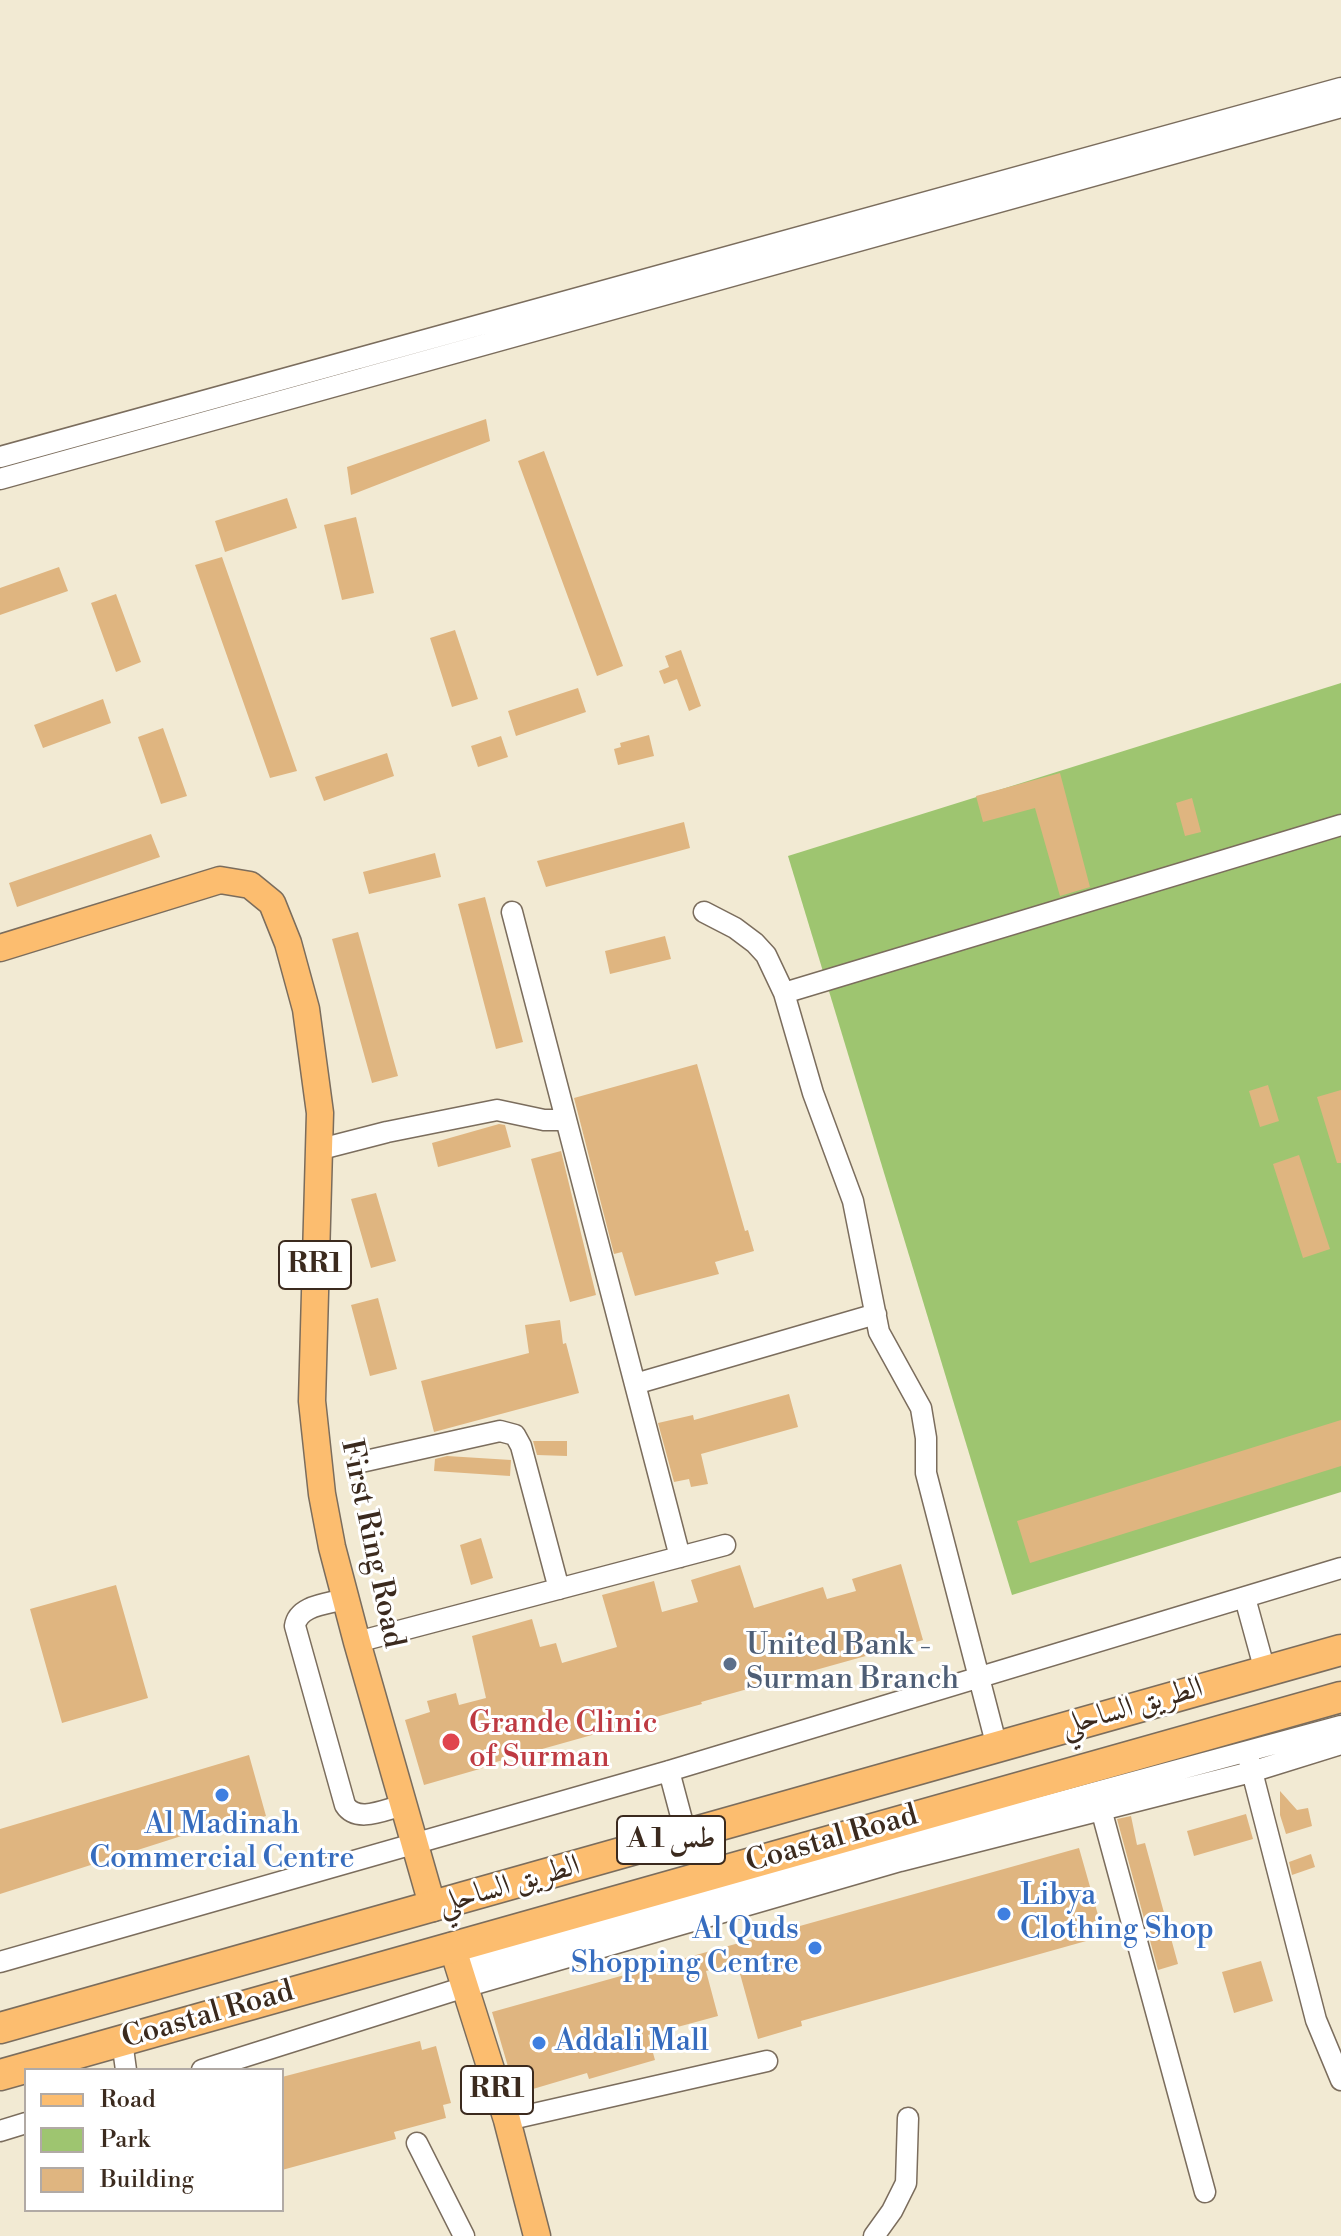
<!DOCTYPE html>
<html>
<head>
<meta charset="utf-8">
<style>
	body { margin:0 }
	#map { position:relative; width:1341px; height:2236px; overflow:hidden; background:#f2ead3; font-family:"Libre Bodoni",serif }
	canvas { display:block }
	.legend { position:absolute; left:24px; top:2068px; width:260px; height:144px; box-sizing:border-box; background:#fff; border:2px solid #b1aaa5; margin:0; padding:10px 14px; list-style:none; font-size:24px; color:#3b2a1e }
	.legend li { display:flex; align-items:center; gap:16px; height:40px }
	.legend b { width:40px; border:2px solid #b1aaa5 }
</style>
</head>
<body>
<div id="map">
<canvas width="1341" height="2236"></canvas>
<ul class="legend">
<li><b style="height:10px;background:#fcbd6f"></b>Road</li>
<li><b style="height:22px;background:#9ec570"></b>Park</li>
<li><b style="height:22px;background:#dfb580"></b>Building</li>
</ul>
</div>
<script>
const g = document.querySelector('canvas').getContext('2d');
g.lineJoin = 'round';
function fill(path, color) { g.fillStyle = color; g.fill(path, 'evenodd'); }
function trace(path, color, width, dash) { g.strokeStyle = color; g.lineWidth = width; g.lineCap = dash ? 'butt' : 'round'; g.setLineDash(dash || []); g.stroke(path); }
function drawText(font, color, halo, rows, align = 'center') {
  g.font = font + ' "Libre Bodoni",Amiri,serif'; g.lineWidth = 6; g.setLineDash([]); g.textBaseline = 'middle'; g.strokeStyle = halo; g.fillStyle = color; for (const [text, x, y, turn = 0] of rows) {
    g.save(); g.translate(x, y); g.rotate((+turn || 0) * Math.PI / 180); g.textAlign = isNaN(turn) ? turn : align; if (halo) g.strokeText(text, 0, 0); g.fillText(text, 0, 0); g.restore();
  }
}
fill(new Path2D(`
	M1341 683V1492L1012 1595 788 856Z`), '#9ec570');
fill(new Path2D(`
	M486 419 490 441 351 495 347 467Z
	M544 451 623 666 597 676 518 461Z
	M287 498 297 528 225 552 215 521Z
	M356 517 374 593 342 600 324 525Z
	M222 557 297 771 270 778 195 565Z
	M59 567 68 591 0 615V588Z
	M116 594 141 662 116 672 91 603Z
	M455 630 478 699 452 707 430 638Z
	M681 650 701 706 689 711 677 679 664 684 659 671 669 667 665 656Z
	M578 688 586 712 516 736 508 711Z
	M103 699 111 723 43 748 34 725Z
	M163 728 187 796 161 804 138 737Z
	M649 735 654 756 618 765 614 749 621 747 620 743Z
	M501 736 508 757 478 767 471 746Z
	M387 753 394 776 324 801 315 777Z
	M1060 773 1090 887 1060 896 1035 808 983 822 976 796Z
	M1192 798 1201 832 1185 836 1176 803Z
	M684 822 690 848 546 887 537 861Z
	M151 834 160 857 17 907 9 883Z
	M435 853 441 877 369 894 363 872Z
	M485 897 523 1042 496 1049 458 904Z
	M358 932 398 1076 372 1083 332 939Z
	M665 936 671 959 610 974 605 951Z
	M697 1064 745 1231 748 1230 754 1251 715 1262 719 1274 635 1296 622 1252 614 1254 574 1098Z
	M1268 1085 1279 1121 1260 1127 1249 1091Z
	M1341 1090V1163H1337L1317 1097Z
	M499 1124 505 1125 511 1147 438 1167 432 1143Z
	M561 1151 596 1295 570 1302 531 1159Z
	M1299 1155 1330 1249 1303 1258 1273 1164Z
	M376 1193 396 1261 371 1268 351 1199Z
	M378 1298 397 1369 370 1376 351 1305Z
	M560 1320 563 1344 566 1343 579 1393 434 1432 421 1381 529 1353 525 1325Z
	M789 1394 798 1427 701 1454 708 1484 691 1487 689 1479 674 1482 658 1423 693 1415 694 1420Z
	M1341 1420V1466L1030 1563 1017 1521Z
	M533 1441H567V1456L537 1455Z
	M447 1456 511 1460 510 1476 434 1471 435 1459Z
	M481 1538 493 1578 471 1585 460 1545Z
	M901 1564 923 1640 701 1702 702 1704 496 1762 497 1764 424 1785 405 1720 430 1712 427 1701 456 1693 459 1705 486 1698 472 1636 532 1619 540 1647 556 1643 562 1663 617 1647 602 1595 654 1581 662 1612 698 1602 691 1580 740 1565 754 1608 823 1587 827 1599 856 1591 852 1579Z
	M116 1585 148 1698 62 1723 30 1609Z
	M249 1755 266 1816 194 1836V1832L0 1894V1829Z
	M1280 1791 1297 1810 1308 1808 1312 1826 1286 1834 1280 1815Z
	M1246 1814 1253 1839 1194 1856 1187 1831Z
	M1131 1816 1137 1845 1145 1843 1178 1964 1158 1970 1117 1819Z
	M1079 1848 1104 1936 801 2021 802 2026 758 2039 737 1963 706 1971 718 2016 648 2035 655 2060 589 2079 587 2073 516 2094 492 2012Z
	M1311 1854 1315 1867 1292 1875 1289 1862Z
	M1261 1961 1273 2001 1234 2013 1222 1972Z
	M420 2041 422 2050 436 2046 451 2103 443 2105 446 2118 394 2132 396 2139 282 2170V2077Z`), '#dfb580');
const minor = new Path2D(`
	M0 457 1341 88
	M0 479 1341 107
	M512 912 680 1557
	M704 912 735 928 755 943 766 955 784 993 813 1093 853 1201 879 1332 921 1408 926 1438V1473L997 1747
	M784 993 1341 825
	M321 1149 387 1132 497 1110 544 1120H566
	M635 1384 876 1314
	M361 1462 500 1431 515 1435 521 1446 559 1589
	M1245 1598 1265 1671
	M345 1599C328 1604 298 1605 295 1626L345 1805C357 1824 386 1809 404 1805
	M357 1642 725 1545
	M1249 1760 1316 2020 1341 2080
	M669 1771 686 1835
	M1098 1798 1205 2192
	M0 1962 669 1771 1341 1568
	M460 1970 937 1835 1341 1726
	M122 2041 126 2070
	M202 2070 465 1987 900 1861 1251 1772 1341 1744
	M507 2120 767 2061
	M0 2131 26 2123
	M417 2143 464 2236
	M874 2236 892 2211 906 2183 908 2118`);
const major = new Path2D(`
	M0 948 220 880 250 885 272 903 288 943 306 1009 320 1113 312 1401 322 1494 332 1547 357 1642 433 1908
	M452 1946 507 2120 537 2236`);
const highway = new Path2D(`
	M0 2028C448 1905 894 1775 1341 1650
	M0 2075 1341 1697`);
trace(minor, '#7b6d5d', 23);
trace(major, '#7b6d5d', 29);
trace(highway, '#7b6d5d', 33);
trace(minor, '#fff', 20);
trace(major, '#fcbd6f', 26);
trace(highway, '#fcbd6f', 30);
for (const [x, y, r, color] of [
	[730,1664,8,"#5c6f8a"],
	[451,1742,10,"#e0444e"],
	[222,1795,8,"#3f7fe0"],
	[1004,1914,8,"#3f7fe0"],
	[815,1948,8,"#3f7fe0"],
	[539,2043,8,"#3f7fe0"]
]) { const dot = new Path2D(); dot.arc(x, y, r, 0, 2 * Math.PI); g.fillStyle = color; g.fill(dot); trace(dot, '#fff', 3); }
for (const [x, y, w] of [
	[315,1265,72],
	[671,1840,108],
	[497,2090,72]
]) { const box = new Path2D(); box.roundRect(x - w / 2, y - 24, w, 48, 6); g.fillStyle = '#fff'; g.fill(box); trace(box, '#3b2a1e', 2); }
drawText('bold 28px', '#3b2a1e', null, [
	["RR1",315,1265],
	["A 1 طس",671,1840],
	["RR1",497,2090]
]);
drawText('30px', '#3b2a1e', '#fff', [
	["First Ring Road",371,1544,78],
	["الطريق الساحلي",1132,1708,-16],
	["Coastal Road",832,1840,-16],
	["الطريق الساحلي",509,1886,-16],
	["Coastal Road",208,2016,-16]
]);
drawText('30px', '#4e5e75', '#fff', [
	["United Bank -",746,1647],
	["Surman Branch",746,1681]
], 'left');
drawText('30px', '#be3a42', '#fff', [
	["Grande Clinic",469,1725],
	["of Surman",469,1759]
], 'left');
drawText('30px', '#366cbe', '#fff', [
	["Al Madinah",222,1826,"center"],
	["Commercial Centre",222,1860,"center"],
	["Libya",1020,1897],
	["Clothing Shop",1020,1931],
	["Al Quds",799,1931,"right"],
	["Shopping Centre",799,1965,"right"],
	["Addali Mall",555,2043]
], 'left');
</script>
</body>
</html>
